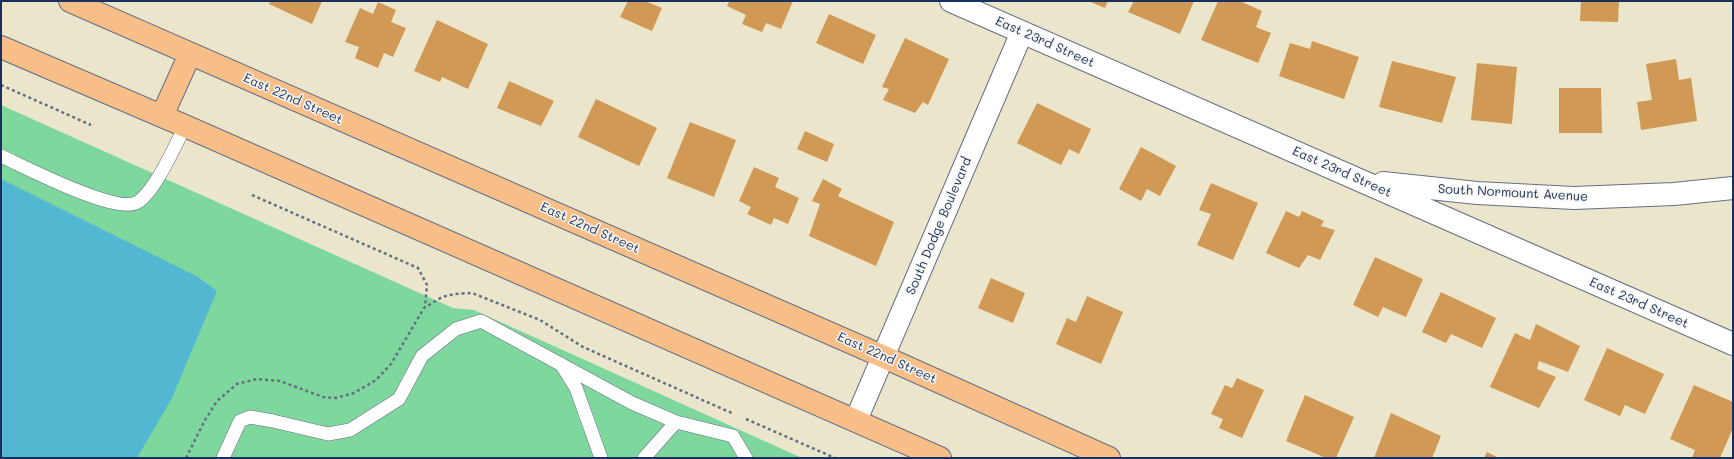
<!DOCTYPE html>
<html>
<head>
<meta charset="utf-8">
<style>
	body { margin:0 }
	#map { position:relative; width:1734px; height:459px; overflow:hidden; background:#ebe6cb; font-family:Mali,sans-serif }
	canvas { display:block }
	.frame { position:absolute; inset:0; border:2px solid #1b2f5e; pointer-events:none }
</style>
</head>
<body>
<div id="map">
<canvas width="1734" height="459"></canvas>
<div class="frame"></div>
</div>
<script>
const g = document.querySelector('canvas').getContext('2d');
g.lineJoin = 'round';
function fill(path, color) { g.fillStyle = color; g.fill(path, 'evenodd'); }
function trace(path, color, width, dash) { g.strokeStyle = color; g.lineWidth = width; g.lineCap = dash ? 'butt' : 'round'; g.setLineDash(dash || []); g.stroke(path); }
function drawText(font, color, halo, rows, align = 'center') {
  g.font = font + ' Mali,sans-serif'; g.lineWidth = 3; g.setLineDash([]); g.textBaseline = 'middle'; g.strokeStyle = halo; g.fillStyle = color; for (const [text, x, y, turn = 0] of rows) {
    g.save(); g.translate(x, y); g.rotate((+turn || 0) * Math.PI / 180); g.textAlign = isNaN(turn) ? turn : align; if (halo) g.strokeText(text, 0, 0); g.fillText(text, 0, 0); g.restore();
  }
}
fill(new Path2D(`
	M1 105 453 308 474 310 802 458H1Z`), '#7ed79c');
fill(new Path2D(`
	M1 179 198 277 217 291 171 400 137 458H1Z`), '#53b7d2');
fill(new Path2D(`
	M270 1H322L312 24 269 4Z
	M628 1H645L662 8 652 31 620 17Z
	M729 1H793L781 29 766 23 762 32 742 24 746 15 727 6Z
	M1088 1H1108L1105 8Z
	M1134 1H1194L1180 34 1128 12Z
	M1218 1H1240L1262 11 1256 27 1271 33 1258 63 1201 40Z
	M1581 1H1619L1618 22 1580 21Z
	M378 2 396 10 391 22 406 28 393 57 384 53 378 68 355 58 359 47 345 42 360 8 373 14Z
	M829 14 876 35 863 64 816 43Z
	M437 20 488 44 468 89 442 77 440 82 414 71Z
	M905 38 949 59 928 105 923 102 915 113 883 100 889 89 882 87Z
	M1312 41 1359 57 1344 99 1279 76 1290 43 1310 49Z
	M1676 59 1679 80 1691 78 1697 121 1641 130 1637 102 1652 100 1646 64Z
	M1392 61 1456 77 1442 123 1379 107Z
	M1477 63 1517 67 1512 124 1471 120Z
	M509 81 554 101 541 126 497 108Z
	M1559 88H1601L1602 133H1559Z
	M596 99 657 128 639 166 578 137Z
	M1037 103 1091 129 1079 154 1069 149 1061 165 1017 143Z
	M690 122 736 140 714 197 667 178Z
	M805 131 834 144 827 162 797 149Z
	M1141 147 1176 166 1160 196 1147 189 1141 201 1119 189Z
	M754 167 779 178 775 187 799 198 788 224 774 218 771 225 747 214 751 207 739 201Z
	M823 179 842 189 838 196 894 222 876 266 809 236 820 204 812 201Z
	M1211 183 1258 203 1233 260 1197 245 1211 214 1199 210Z
	M1286 211 1299 217 1302 211 1324 221 1321 226 1335 230 1320 260 1308 255 1299 268 1266 253Z
	M1375 257 1423 279 1406 317 1383 307 1378 317 1353 305Z
	M991 278 1025 293 1013 323 978 308Z
	M1441 292 1496 318 1482 348 1451 334 1446 343 1422 332Z
	M1087 296 1123 312 1101 364 1056 344 1067 318 1076 322Z
	M1536 324 1580 346 1568 372 1539 361 1537 369 1556 377 1539 408 1490 387 1515 333 1530 340Z
	M1607 348 1664 374 1645 414 1625 405 1620 416 1584 400Z
	M1237 378 1264 390 1242 438 1219 428 1223 419 1211 414 1225 385 1232 388Z
	M1694 385 1733 402V428L1720 458H1692L1695 450 1670 439Z
	M1305 395 1354 417 1336 458H1326L1286 441Z
	M1391 413 1441 436 1432 458H1374Z
	M1487 452 1499 458H1484Z`), '#d09956');
const service = new Path2D(`
	M1 156C25 167 113 213 136 203 154 194 176 144 185 126
	M561 364 576 388 601 458
	M223 458 240 421 250 417 273 421 328 434 350 430 399 399 422 356 456 329 481 321 632 403 676 422 733 436 746 458
	M644 458 676 422`);
const minor = new Path2D(`
	M951 1 1733 344
	M1383 183 1477 193 1574 198 1674 194 1733 188
	M856 420 1022 32`);
const primary = new Path2D(`
	M70 1 884 357 1109 458
	M1 47 185 126 940 458
	M162 116 190 54`);
trace(service, '#646f84', 14);
trace(minor, '#646f84', 24);
trace(primary, '#646f84', 24);
trace(new Path2D(`
	M1 85 91 125
	M252 195 418 268 427 285 425 307
	M746 419 835 458
	M186 458 205 420 217 401 237 384 257 379 280 381 323 397 336 398 354 393 376 380 391 364 424 308 442 297 455 294 472 293 540 320 583 347 734 414`), '#646f84', 2.5, [3, 3]);
trace(service, '#fff', 13);
trace(minor, '#fff', 22);
trace(primary, '#f7be87', 22);
drawText('13px', '#1b2f5e', '#f6f6f2', [
	["East 23rd Street",1045,42,24],
	["East 22nd Street",293,99,24],
	["East 23rd Street",1342,172,24],
	["South Normount Avenue",1513,193,3],
	["South Dodge Boulevard",939,226,-67],
	["East 22nd Street",590,228,24],
	["East 23rd Street",1639,303,24],
	["East 22nd Street",887,358,24]
]);
</script>
</body>
</html>
